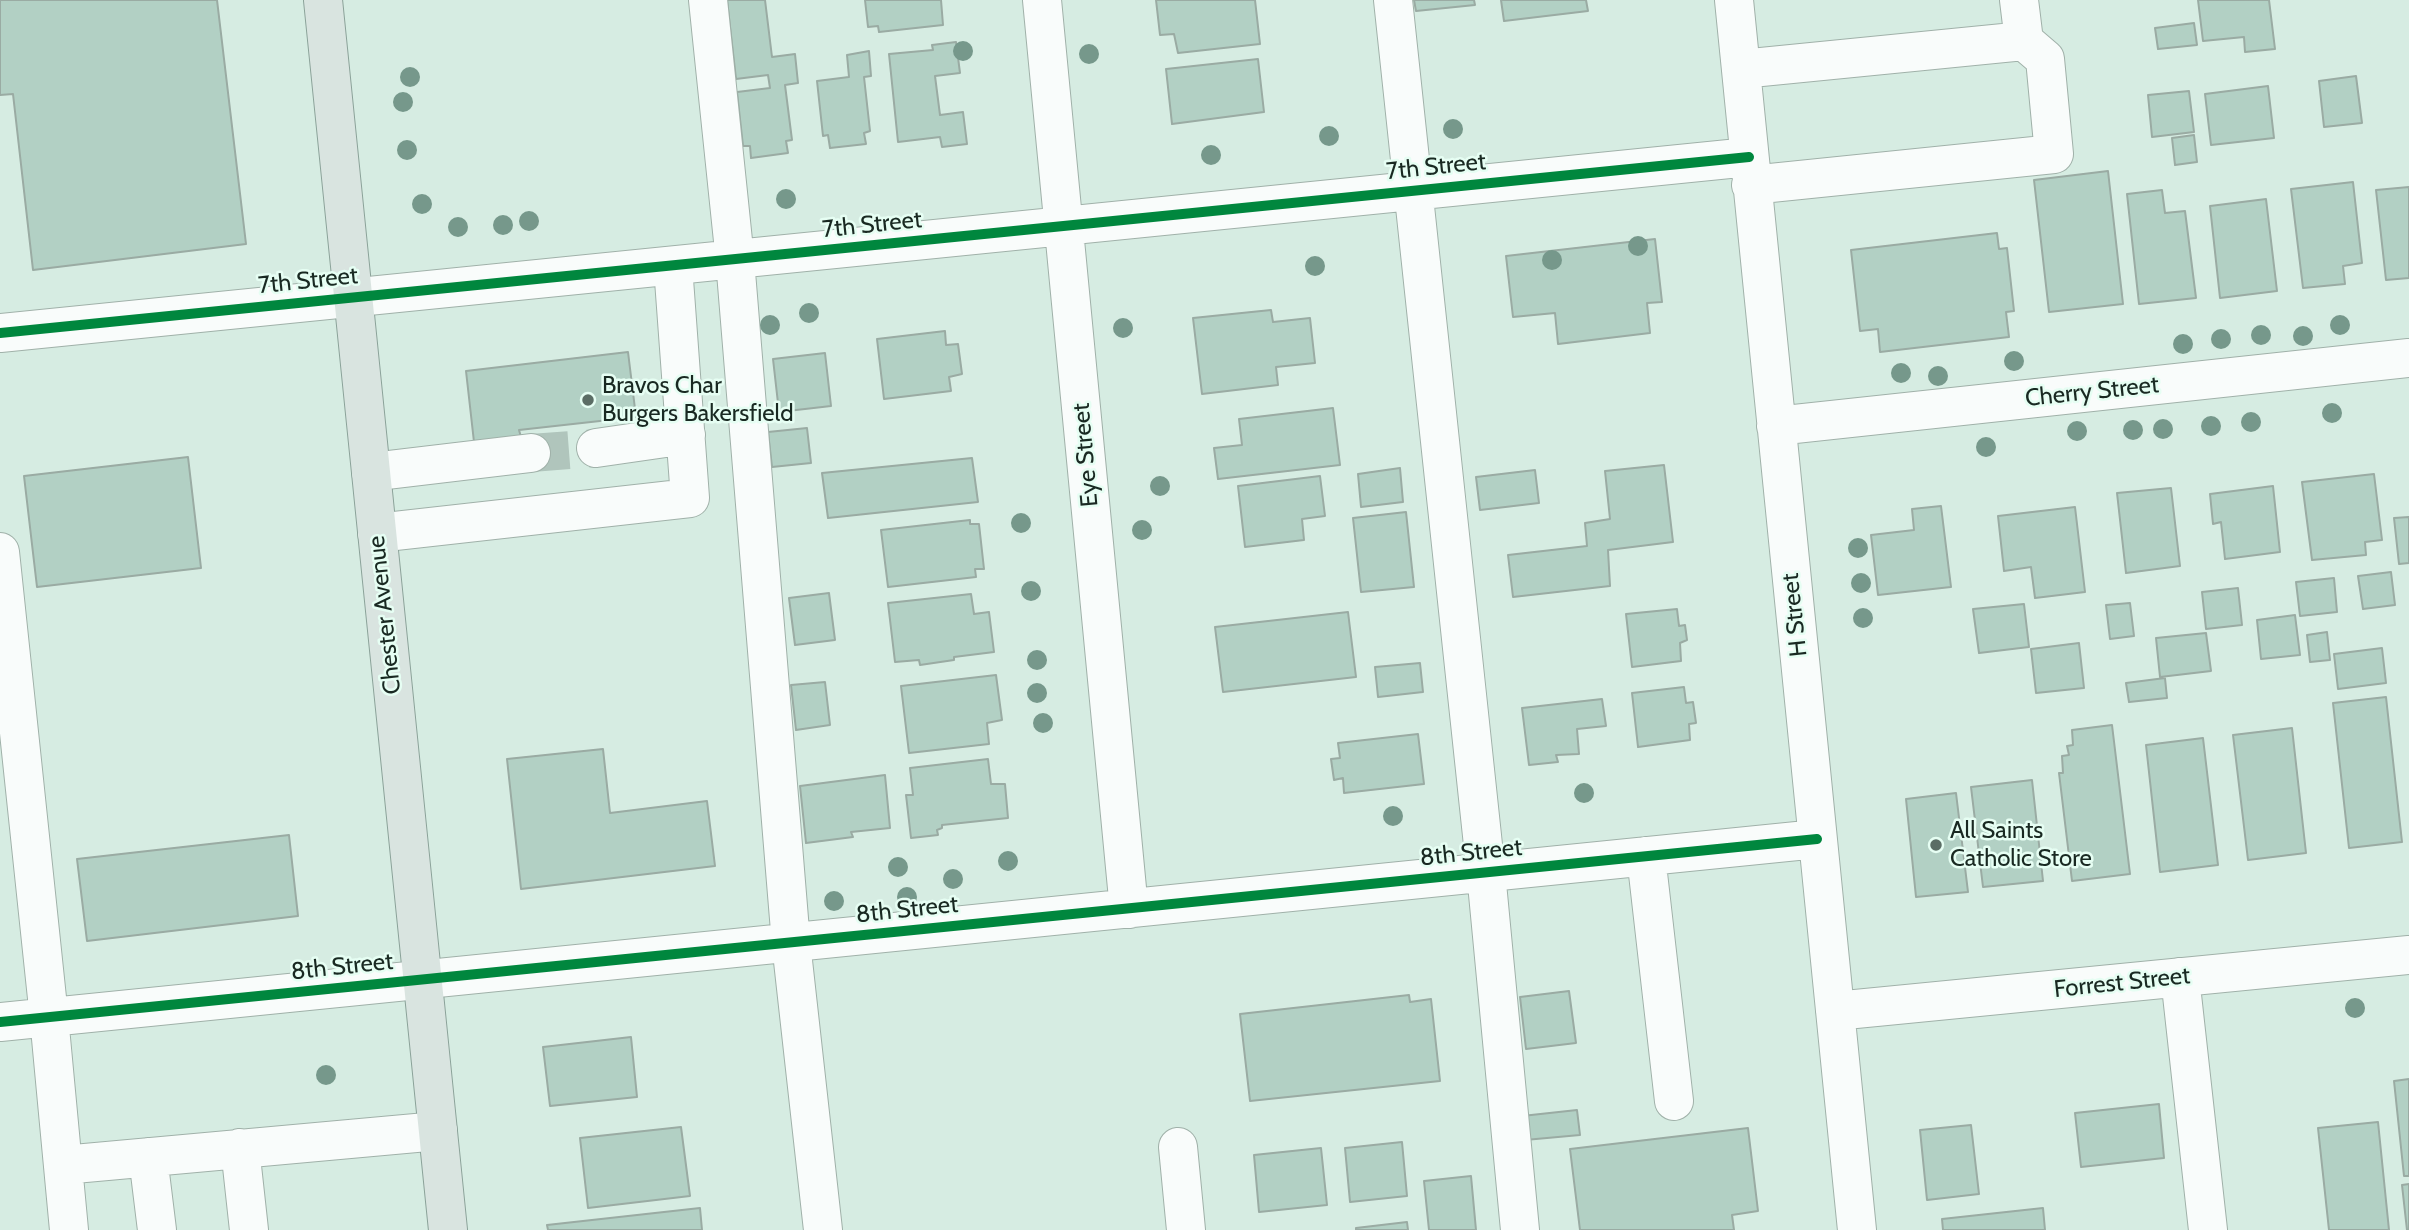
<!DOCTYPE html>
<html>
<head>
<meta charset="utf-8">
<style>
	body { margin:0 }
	canvas { display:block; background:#d6ece2 }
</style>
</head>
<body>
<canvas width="2409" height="1230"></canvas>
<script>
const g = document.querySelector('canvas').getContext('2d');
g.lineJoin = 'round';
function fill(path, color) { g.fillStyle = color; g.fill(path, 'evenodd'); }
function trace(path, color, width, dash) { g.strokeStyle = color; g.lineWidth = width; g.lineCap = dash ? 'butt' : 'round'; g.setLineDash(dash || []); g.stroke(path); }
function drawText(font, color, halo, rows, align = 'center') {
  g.font = font + ' Cabin,sans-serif'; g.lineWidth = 5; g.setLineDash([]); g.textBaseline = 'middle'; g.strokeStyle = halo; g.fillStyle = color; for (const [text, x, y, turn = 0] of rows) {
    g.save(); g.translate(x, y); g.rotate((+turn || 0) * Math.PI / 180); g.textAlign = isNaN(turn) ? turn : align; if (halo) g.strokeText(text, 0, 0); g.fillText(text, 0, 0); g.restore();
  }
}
const building = new Path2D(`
	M0 0H217L246 244 33 270 13 94 0 95Z
	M727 0H765L772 57 795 54 798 83 785 85 792 140 786 141 788 153 751 158 750 146H743L737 92 770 88 768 75 736 79Z
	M865 0H941L943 25 879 32 878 26 868 27Z
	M1156 0H1255L1260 44 1178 53 1174 34 1160 35Z
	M1414 0H1474L1475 5 1416 11Z
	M1501 0H1586L1588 11 1504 21Z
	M2198 0H2269L2275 49 2245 52 2244 37 2203 41Z
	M2194 23 2197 45 2158 49 2155 28Z
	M956 42 960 73 935 76 940 115 963 112 967 144 942 147 940 137 898 142 889 54 933 50 932 45Z
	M869 51 871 76 864 77 870 131 864 133 866 144 830 148 828 135 823 136 817 81 849 77 847 55Z
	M1258 59 1264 112 1172 124 1166 69Z
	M2356 76 2362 123 2324 127 2319 81Z
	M2268 86 2274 138 2211 145 2205 94Z
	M2189 91 2194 132 2152 137 2148 95Z
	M2194 135 2197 162 2175 165 2172 138Z
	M2108 171 2123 304 2049 312 2034 180Z
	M2353 182 2362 263 2343 266 2345 284 2303 288 2291 189Z
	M2409 187V278L2386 280 2376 190Z
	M2162 190 2165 213 2185 211 2196 298 2139 304 2127 194Z
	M2266 199 2277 291 2220 298 2210 206Z
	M1997 233 1999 249 2007 248 2014 311 2006 312 2009 337 1880 352 1878 329 1860 331 1851 250Z
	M1655 239 1662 302 1647 303 1650 333 1558 344 1555 313 1513 317 1506 256Z
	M1271 310 1273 322 1310 318 1315 363 1276 367 1278 385 1202 394 1193 318Z
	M945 331 946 345 958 344 962 374 949 377 951 391 884 399 877 339Z
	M628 352 636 417 519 430 521 437 474 442 466 371Z
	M825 353 831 406 779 412 773 359Z
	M1333 408 1340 465 1218 479 1214 448 1242 445 1239 419Z
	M807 428 811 463 772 467 768 432Z
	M188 457 201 568 37 587 24 476Z
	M972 458 978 502 828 518 822 473Z
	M1664 465 1673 542 1608 550 1610 586 1513 597 1508 555 1587 546 1585 523 1610 519 1605 471Z
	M1400 468 1403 502 1361 507 1358 474Z
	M1535 470 1539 503 1480 510 1476 477Z
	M2374 474 2382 540 2365 542 2366 555 2312 560 2302 482Z
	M1320 476 1325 516 1302 519 1304 540 1245 547 1238 486Z
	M2273 486 2280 552 2225 559 2221 522 2213 524 2210 494Z
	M2171 488 2180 566 2126 573 2117 493Z
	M1941 506 1951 587 1878 595 1871 535 1914 530 1912 509Z
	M2075 507 2085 592 2035 598 2031 567 2004 571 1998 516Z
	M1406 512 1414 587 1361 592 1353 518Z
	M2409 517V563L2399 564 2394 518Z
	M970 520V524H979L984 569H975L976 577 888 587 881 530Z
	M2391 572 2395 605 2363 609 2358 576Z
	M2334 578 2337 612 2300 616 2296 582Z
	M2238 588 2242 625 2206 629 2202 592Z
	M829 593 835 640 795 645 789 598Z
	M971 594 974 614 989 612 994 652 954 657V660L920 665 919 660 895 662 888 603Z
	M2130 603 2134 636 2110 639 2106 605Z
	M2024 604 2029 647 1979 653 1973 609Z
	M1677 609 1679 626 1685 625 1687 640 1680 643 1681 661 1632 667 1626 614Z
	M1348 612 1356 677 1223 692 1215 627Z
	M2295 615 2300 655 2261 659 2257 620Z
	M2327 632 2330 660 2310 662 2307 635Z
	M2206 633 2211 671 2160 677 2156 638Z
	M2079 643 2084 688 2036 693 2031 649Z
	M2382 648 2386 683 2338 689 2334 654Z
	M1420 663 1423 692 1378 697 1375 667Z
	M996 675 1002 720 987 723 989 744 909 753 901 686Z
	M2165 678 2167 698 2129 702 2126 683Z
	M825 682 830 725 796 730 791 685Z
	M1684 687 1686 703 1693 702 1696 723 1689 724 1690 740 1638 747 1632 693Z
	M2386 697 2402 842 2349 848 2333 703Z
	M1602 699 1606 726 1577 729 1579 754 1556 755 1558 762 1529 765 1522 708Z
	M2112 725 2130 874 2072 881 2059 773H2063L2062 756 2069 755 2067 746 2073 745 2072 730Z
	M2292 728 2306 853 2248 860 2233 735Z
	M1418 734 1424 784 1344 793 1343 778 1334 780 1331 759 1340 758 1338 743Z
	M2203 738 2218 865 2160 872 2146 745Z
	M603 749 610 813 707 801 715 866 521 889 507 759Z
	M988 759 991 784H1005L1008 818 942 825V828L937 830 938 835 911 838 906 795H913L910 768Z
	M885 775 890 828 851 832 853 837 806 843 800 786Z
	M2032 780 2043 881 1983 887 1971 787Z
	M1956 793 1968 892 1916 897 1906 799Z
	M289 835 298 916 87 941 77 859Z
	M1569 991 1576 1043 1526 1049 1520 997Z
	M1409 995 1410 1002 1431 999 1440 1081 1250 1101 1240 1014Z
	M631 1037 637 1097 550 1106 543 1047Z
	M2409 1079V1176H2404L2394 1081Z
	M2159 1104 2164 1158 2081 1167 2075 1113Z
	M1577 1110 1580 1135 1525 1140 1522 1116Z
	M2378 1122 2389 1230H2329L2318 1128Z
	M1971 1125 1979 1194 1927 1200 1920 1130Z
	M681 1127 690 1196 588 1208 580 1138Z
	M1748 1128 1758 1211 1732 1215 1734 1230H1580L1570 1149Z
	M1402 1142 1407 1196 1350 1202 1345 1148Z
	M1321 1148 1327 1205 1259 1212 1254 1155Z
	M1471 1176 1476 1230H1429L1424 1181Z
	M2409 1184V1230H2407L2402 1185Z
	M700 1208 702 1230H548L547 1225Z
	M2043 1208 2045 1230H1943L1942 1219Z
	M1407 1222 1408 1230H1356V1228Z`);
fill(building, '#b2d0c4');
trace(building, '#9aaba3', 2);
trace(new Path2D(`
	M531 453 596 448`), '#b0c5bc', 38, [38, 19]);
const minor = new Path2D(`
	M708 0 735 260 791 943 823 1230
	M1042 0 1129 909
	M1393 0 1486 873 1520 1230
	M1734 0 1857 1230
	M1741 69 2024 41 2019 0
	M1751 185 2054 154 2045 59 2024 41
	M0 333 1749 157
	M1776 426 2409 358
	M596 448 686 435
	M371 472 531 453
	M377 533 690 498 673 266
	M0 552 49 1017 69 1230
	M1646 856 1674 1101
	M2180 977 2208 1230
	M1835 1011 2409 955
	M0 1022 1817 839
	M1178 1147 1186 1230
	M240 1148 249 1230
	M148 1157 157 1230
	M63 1165 438 1131`);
const major = new Path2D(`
	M323 0 448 1230`);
trace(minor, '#a0b1a9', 40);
trace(major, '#8ba299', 40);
trace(minor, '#f9fcfb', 38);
trace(major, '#d9e4e0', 38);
trace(new Path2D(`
	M0 333 1749 157
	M0 1022 1817 839`), '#00873e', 10);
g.fillStyle = '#76988b';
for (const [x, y] of [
	[963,51],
	[1089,54],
	[410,77],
	[403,102],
	[1453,129],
	[1329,136],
	[407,150],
	[1211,155],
	[786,199],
	[422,204],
	[529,221],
	[503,225],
	[458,227],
	[1638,246],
	[1552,260],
	[1315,266],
	[809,313],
	[770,325],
	[2340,325],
	[1123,328],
	[2261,335],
	[2303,336],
	[2221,339],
	[2183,344],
	[2014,361],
	[1901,373],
	[1938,376],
	[2332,413],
	[2251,422],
	[2211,426],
	[2163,429],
	[2133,430],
	[2077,431],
	[1986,447],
	[1160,486],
	[1021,523],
	[1142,530],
	[1858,548],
	[1861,583],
	[1031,591],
	[1863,618],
	[1037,660],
	[1037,693],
	[1043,723],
	[1584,793],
	[1393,816],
	[1008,861],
	[898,867],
	[953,879],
	[907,897],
	[834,901],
	[2355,1008],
	[326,1075]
]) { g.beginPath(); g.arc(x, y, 10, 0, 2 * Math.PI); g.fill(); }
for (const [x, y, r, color] of [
	[588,400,7,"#5b6d65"],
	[1936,845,7,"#5b6d65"]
]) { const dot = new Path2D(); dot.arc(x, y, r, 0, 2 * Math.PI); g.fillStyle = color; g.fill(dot); trace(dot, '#e6fef3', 2.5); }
drawText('24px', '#192922', '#e6fef3', [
	["7th Street",1436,167,-6],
	["7th Street",872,225,-6],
	["7th Street",308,281,-6],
	["Cherry Street",2092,392,-6],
	["Eye Street",1086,455,-95],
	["Chester Avenue",385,615,-96],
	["H Street",1795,615,-96],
	["8th Street",1471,853,-6],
	["8th Street",907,910,-6],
	["8th Street",342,967,-6],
	["Forrest Street",2122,983,-6]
]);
drawText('24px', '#192922', '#e6fef3', [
	["Bravos Char",602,386],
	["Burgers Bakersfield",602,414],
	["All Saints",1950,831],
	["Catholic Store",1950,859]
], 'left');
</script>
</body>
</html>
